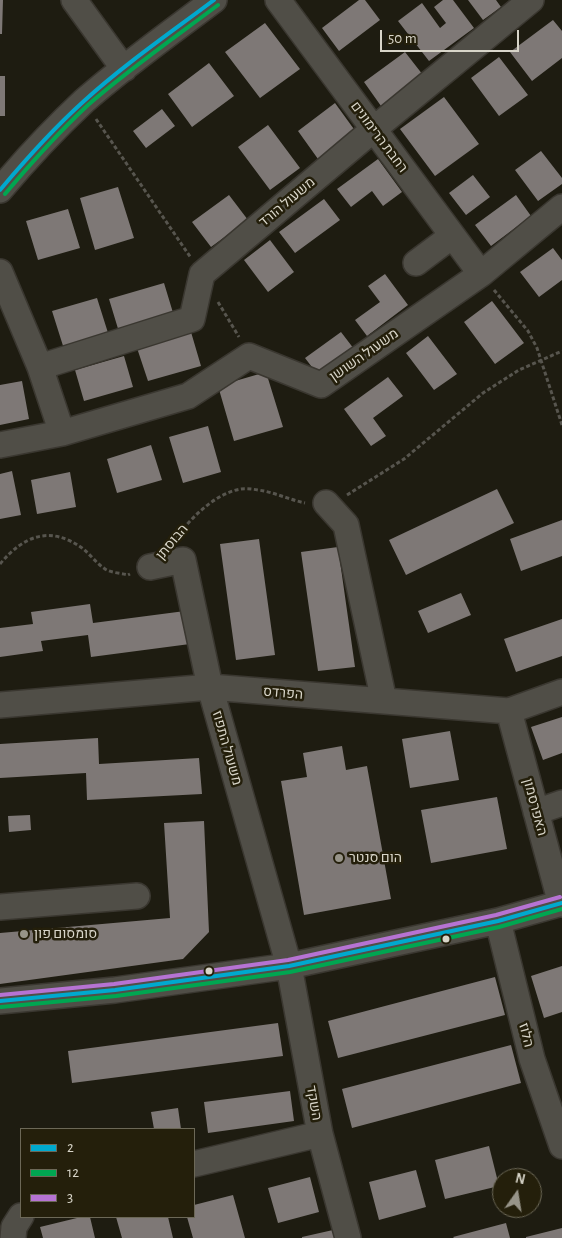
<!DOCTYPE html>
<html>
<head>
<meta charset="utf-8">
<style>
	body { margin:0 }
	#map { position:relative; width:562px; height:1238px; overflow:hidden; background:#1e1c11; font-family:"Alegreya Sans",sans-serif }
	canvas { display:block }
	.legend { position:absolute; left:20px; top:1128px; width:175px; height:90px; box-sizing:border-box; background:#241f0b; border:1px solid #6c6857; margin:0; padding:6px 9px; list-style:none; font-size:15px; color:#d8d5c9 }
	.legend li { display:flex; align-items:center; gap:10px; height:25px }
	.legend b { width:25px; border:1px solid #6c6857 }
	.north { position:absolute; left:492px; top:1168px; width:50px; height:50px; box-sizing:border-box; background:#241f0b; border:1px solid #6c6857; border-radius:50%; rotate:13deg; font-size:14px; font-weight:700; line-height:20px; text-align:center; color:#d8d5c9 }
	.north::after { content:''; display:block; margin:auto; width:18px; height:22px; background:#979489; clip-path:polygon(50% 0,100% 100%,50% 72%,0 100%) }
	.scale { position:absolute; left:380px; top:30px; width:139px; height:22px; box-sizing:border-box; border:2px solid #d8d5c9; border-top:0; padding-left:6px; font-size:15px; line-height:18px; white-space:nowrap; color:#d8d5c9; -webkit-text-stroke:4px #241f0b; paint-order:stroke }
</style>
</head>
<body>
<div id="map">
<canvas width="562" height="1238"></canvas>
<ul class="legend">
<li><b style="height:6px;background:#00a9ce"></b>2</li>
<li><b style="height:6px;background:#00a651"></b>12</li>
<li><b style="height:6px;background:#b673d3"></b>3</li>
</ul>
<div class="north">N</div>
<div class="scale">50 m</div>
</div>
<script>
const g = document.querySelector('canvas').getContext('2d');
g.lineJoin = 'round';
function fill(path, color) { g.fillStyle = color; g.fill(path, 'evenodd'); }
function trace(path, color, width, dash) { g.strokeStyle = color; g.lineWidth = width; g.lineCap = dash ? 'butt' : 'round'; g.setLineDash(dash || []); g.stroke(path); }
function drawText(font, color, halo, rows, align = 'center') {
  g.font = font + ' "Alegreya Sans",Heebo,sans-serif'; g.lineWidth = 5; g.setLineDash([]); g.textBaseline = 'middle'; g.strokeStyle = halo; g.fillStyle = color; for (const [text, x, y, turn = 0] of rows) {
    g.save(); g.translate(x, y); g.rotate((+turn || 0) * Math.PI / 180); g.textAlign = isNaN(turn) ? turn : align; if (halo) g.strokeText(text, 0, 0); g.fillText(text, 0, 0); g.restore();
  }
}
fill(new Path2D(`
	M0 0H3L2 34H0Z
	M359 0H365L380 20 339 51 322 28Z
	M443 0H453L474 28 429 61 398 21 422 3 440 28 446 23 434 7Z
	M468 0H496L501 7 483 20Z
	M553 20 562 31V58L532 81 510 52Z
	M265 23 300 69 260 98 225 52Z
	M405 52 423 75 381 106 364 82Z
	M499 57 528 95 499 116 471 78Z
	M209 63 234 96 192 127 168 94Z
	M0 76H5V116H0Z
	M444 97 479 144 435 176 400 129Z
	M335 103 356 132 318 159 298 131Z
	M162 109 175 126 146 148 133 131Z
	M268 125 300 168 270 190 238 147Z
	M541 151 562 178V184L538 201 515 170Z
	M378 159 402 192 383 206 372 191 351 207 337 189Z
	M473 175 490 197 466 215 449 193Z
	M118 187 134 238 95 250 80 198Z
	M229 195 248 220 211 247 192 222Z
	M516 195 531 216 491 246 475 225Z
	M324 199 340 220 295 253 279 232Z
	M68 209 80 248 38 260 26 221Z
	M270 240 294 272 268 292 244 260Z
	M553 248 562 260V280L539 297 520 272Z
	M385 274 408 305 367 336 355 320 380 302 368 286Z
	M164 283 174 316 119 332 109 299Z
	M97 298 109 336 64 349 52 311Z
	M492 301 524 343 495 364 464 322Z
	M191 332 201 366 148 381 137 348Z
	M341 332 354 349 318 375 305 358Z
	M428 336 457 374 434 390 406 353Z
	M124 356 133 387 84 401 75 370Z
	M266 372 283 427 234 441 218 386Z
	M388 377 403 396 373 418 386 436 371 446 344 409Z
	M22 381 29 419 0 425V385Z
	M208 426 221 472 183 483 169 437Z
	M151 445 162 480 117 493 107 459Z
	M12 471 21 515 0 519V474Z
	M70 472 76 507 37 514 31 480Z
	M497 489 514 523 406 575 389 540Z
	M562 520V556L521 571 510 539Z
	M259 539 275 655 236 660 220 544Z
	M338 547 355 667 318 671 301 552Z
	M461 593 471 615 428 633 418 611Z
	M90 604 93 623 185 611 190 644 91 657 88 635 41 641 43 651 0 657V628L33 624 31 612Z
	M562 619V656L516 672 504 639Z
	M562 717V753L543 760 531 727Z
	M450 731 459 780 410 788 402 739Z
	M98 738 99 764 199 758 202 794 87 800 86 773 0 778V744Z
	M342 746 346 770 367 766 391 899 304 915 281 781 307 777 303 753Z
	M497 797 507 849 431 863 421 810Z
	M30 815 31 830 9 832 8 816Z
	M204 821 209 932 183 959 0 984V933L170 918 164 823Z
	M562 966V1012L544 1018 531 976Z
	M495 977 505 1015 338 1058 328 1021Z
	M278 1023 283 1056 72 1083 68 1051Z
	M511 1045 521 1083 352 1128 342 1089Z
	M290 1091 294 1121 208 1133 204 1102Z
	M178 1108 181 1129H154L151 1112Z
	M489 1146 499 1186 445 1199 435 1160Z
	M416 1170 426 1207 379 1220 369 1182Z
	M310 1177 319 1212 278 1223 268 1188Z
	M233 1195 245 1238H193L187 1217H194V1205Z
	M81 1217H90L95 1238H43L40 1227Z
	M116 1217H168L173 1238H122Z
	M506 1223 510 1238H454L453 1237Z
	M562 1228V1238H526V1237Z
	M333 1230 335 1238H302V1237Z`), '#7e7876');
const minor = new Path2D(`
	M74 0 124 69
	M278 0 481 274
	M0 190C26 159 54 129 84 101 125 65 170 33 214 0
	M416 263 452 236
	M0 272 40 367 62 433
	M40 367 192 319 202 274 374 129 531 0
	M0 445 62 433 188 396 249 356 321 385 481 274 562 207
	M326 503 346 525 384 701
	M150 567 183 560 210 687 289 966 320 1134 348 1238
	M0 705 210 687 509 711 562 692
	M509 711 561 904
	M536 812 562 803
	M0 907 137 896
	M498 921 532 1059 562 1146
	M0 1001 115 990 289 966 498 921 562 903
	M194 1164 320 1134
	M13 1238 14 1227 21 1216`);
trace(minor, '#3a3730', 28);
trace(new Path2D(`
	M96 119 191 258
	M494 290 528 331 537 348 562 425
	M218 302 239 337
	M347 495 404 459 483 393 519 370 562 351
	M175 539C190 519 215 493 241 489 248 488 258 490 264 491 278 494 291 500 305 503
	M0 564C23 536 50 525 82 548 90 554 96 563 105 569 111 573 121 573 128 575L130 574`), '#57554e', 3, [4, 2.5]);
trace(minor, '#504e47', 25);
trace(new Path2D(`
	M0 190C26 159 54 128 84 101 125 64 170 33 214 0
	M0 1001 115 990 289 966 498 921 562 903`), '#00a9ce', 4);
trace(new Path2D(`
	M5 194C31 163 58 133 88 105 129 69 174 38 218 5
	M1 1007 116 996 290 972 499 927 562 909`), '#00a651', 4);
trace(new Path2D(`
	M0 995 114 984 288 960 496 915 560 897`), '#b673d3', 4);
for (const [x, y, r, color] of [
	[339,858,5,"#979489"],
	[24,934,5,"#979489"],
	[446,939,4.5,"#d8d5c9"],
	[209,971,4.5,"#d8d5c9"]
]) { const dot = new Path2D(); dot.arc(x, y, r, 0, 2 * Math.PI); g.fillStyle = color; g.fill(dot); trace(dot, '#241f0b', 2); }
drawText('14px', '#d8d5c9', '#241f0b', [
	["רחבת הרימונים",379,137,53],
	["משעול הורד",287,202,-40],
	["משעול השושן",364,355,-35],
	["הבוסתן",172,542,-50],
	["הפרדס",283,693,5],
	["משעול התפוז",227,748,74],
	["האפרסמון",535,807,75],
	["הלוז",526,1035,76],
	["השקד",314,1103,80]
]);
drawText('14px', '#d8d5c9', '#241f0b', [
	["הום סנטר",349,858],
	["סומסום פון",34,934]
], 'left');
</script>
</body>
</html>
